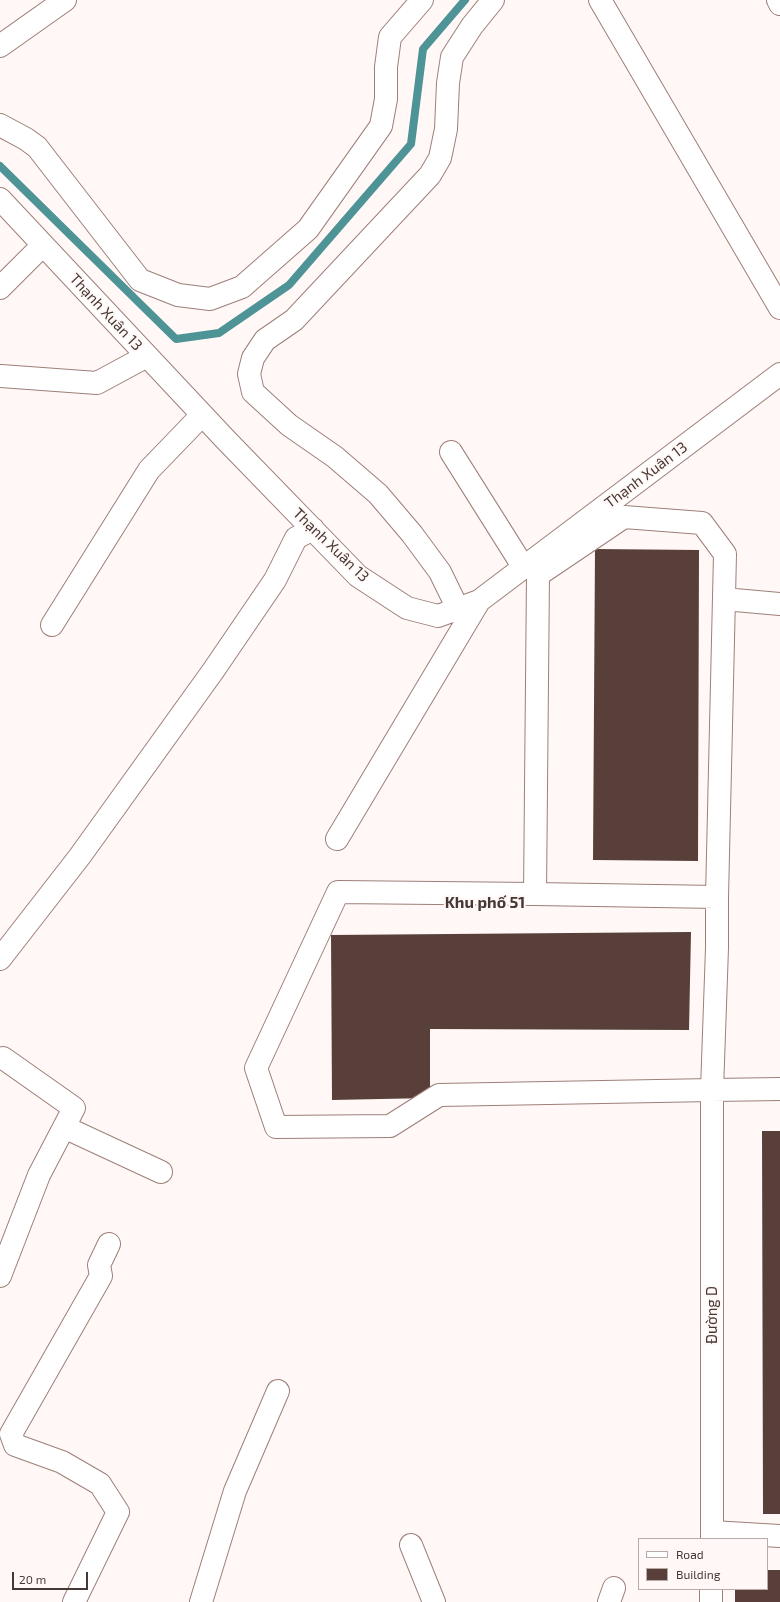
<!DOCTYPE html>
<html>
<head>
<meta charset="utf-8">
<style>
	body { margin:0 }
	#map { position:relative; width:780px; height:1602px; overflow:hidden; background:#fff8f6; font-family:"Exo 2",sans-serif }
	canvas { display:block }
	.legend { position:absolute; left:638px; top:1538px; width:130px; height:52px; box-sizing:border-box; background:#fff8f6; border:1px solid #b5aba9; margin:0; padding:5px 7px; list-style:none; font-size:12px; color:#453835 }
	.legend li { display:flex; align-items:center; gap:8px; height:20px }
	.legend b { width:20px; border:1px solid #b5aba9 }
	.scale { position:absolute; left:12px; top:1572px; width:76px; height:18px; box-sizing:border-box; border:2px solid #453835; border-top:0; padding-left:5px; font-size:12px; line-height:14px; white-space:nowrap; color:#453835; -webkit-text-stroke:3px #fff8f6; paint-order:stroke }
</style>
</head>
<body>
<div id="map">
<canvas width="780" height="1602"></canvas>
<ul class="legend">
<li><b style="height:5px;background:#fff"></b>Road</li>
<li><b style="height:11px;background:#593f39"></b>Building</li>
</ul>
<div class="scale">20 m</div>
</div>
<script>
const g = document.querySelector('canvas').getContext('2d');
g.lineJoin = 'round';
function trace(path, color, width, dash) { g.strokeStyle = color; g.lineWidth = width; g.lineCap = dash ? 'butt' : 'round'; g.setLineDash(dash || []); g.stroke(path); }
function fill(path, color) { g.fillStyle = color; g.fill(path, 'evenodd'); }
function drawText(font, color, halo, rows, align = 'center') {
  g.font = font + ' "Exo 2",sans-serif'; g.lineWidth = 4; g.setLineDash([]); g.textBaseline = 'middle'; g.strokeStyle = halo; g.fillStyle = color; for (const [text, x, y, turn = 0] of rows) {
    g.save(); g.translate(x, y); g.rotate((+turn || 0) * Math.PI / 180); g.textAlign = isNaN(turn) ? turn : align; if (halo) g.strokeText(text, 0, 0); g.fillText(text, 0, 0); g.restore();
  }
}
trace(new Path2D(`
	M0 166 176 339 219 333 289 285 411 144 423 49 465 0`), '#4e9396', 8);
fill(new Path2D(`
	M595 549 699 550 698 861 593 860Z
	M691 932 689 1030 430 1029V1098L332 1100 331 935Z
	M762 1131H780V1514H763Z
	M767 1570H780V1602H735V1589H767Z`), '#593f39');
const minor = new Path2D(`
	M600 0 780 308
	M778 0 780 4
	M0 46 65 0
	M0 125 26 139 37 147 140 280 178 295 210 299 242 287 308 229 381 126 386 99V67L390 37 422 0
	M0 199 226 440 358 576 407 608 438 616 479 601 780 374
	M0 288 43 245
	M1 376 97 383 147 356
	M451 452 524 568
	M724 599 780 604
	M458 609 440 572 412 534 378 494 335 457 289 425 253 392 249 374 253 358 265 340 294 320 430 175 440 158 446 129 448 83 452 57 472 26 493 0
	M52 625 149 470 202 415
	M337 839 479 601
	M535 894 717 897V948L712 1090 780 1089
	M0 959 80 856 213 671 275 580 296 538 313 529
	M64 1127 161 1172
	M0 1276 39 1175 74 1108 3 1058
	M712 1532 780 1536
	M712 1539V1090L439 1095 390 1126 276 1127 256 1068 338 892 535 894 538 575 624 517 702 523 725 554 717 897
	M411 1545 434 1602
	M74 1602 118 1512 100 1484 62 1462 15 1445 11 1434 101 1276 99 1265 109 1244
	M201 1602 235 1491 278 1391
	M609 1602 614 1588
	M711 1602V1589`);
trace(minor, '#9d7f78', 24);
trace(minor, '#fff', 22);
drawText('15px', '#453835', '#fff8f6', [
	["Thạnh Xuân 13",106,312,47],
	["Thạnh Xuân 13",646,475,-37],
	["Thạnh Xuân 13",331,545,44],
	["Đường D",712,1315,-90]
]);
drawText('bold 16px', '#453835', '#fff8f6', [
	["Khu phố 51",485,903]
]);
</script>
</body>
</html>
